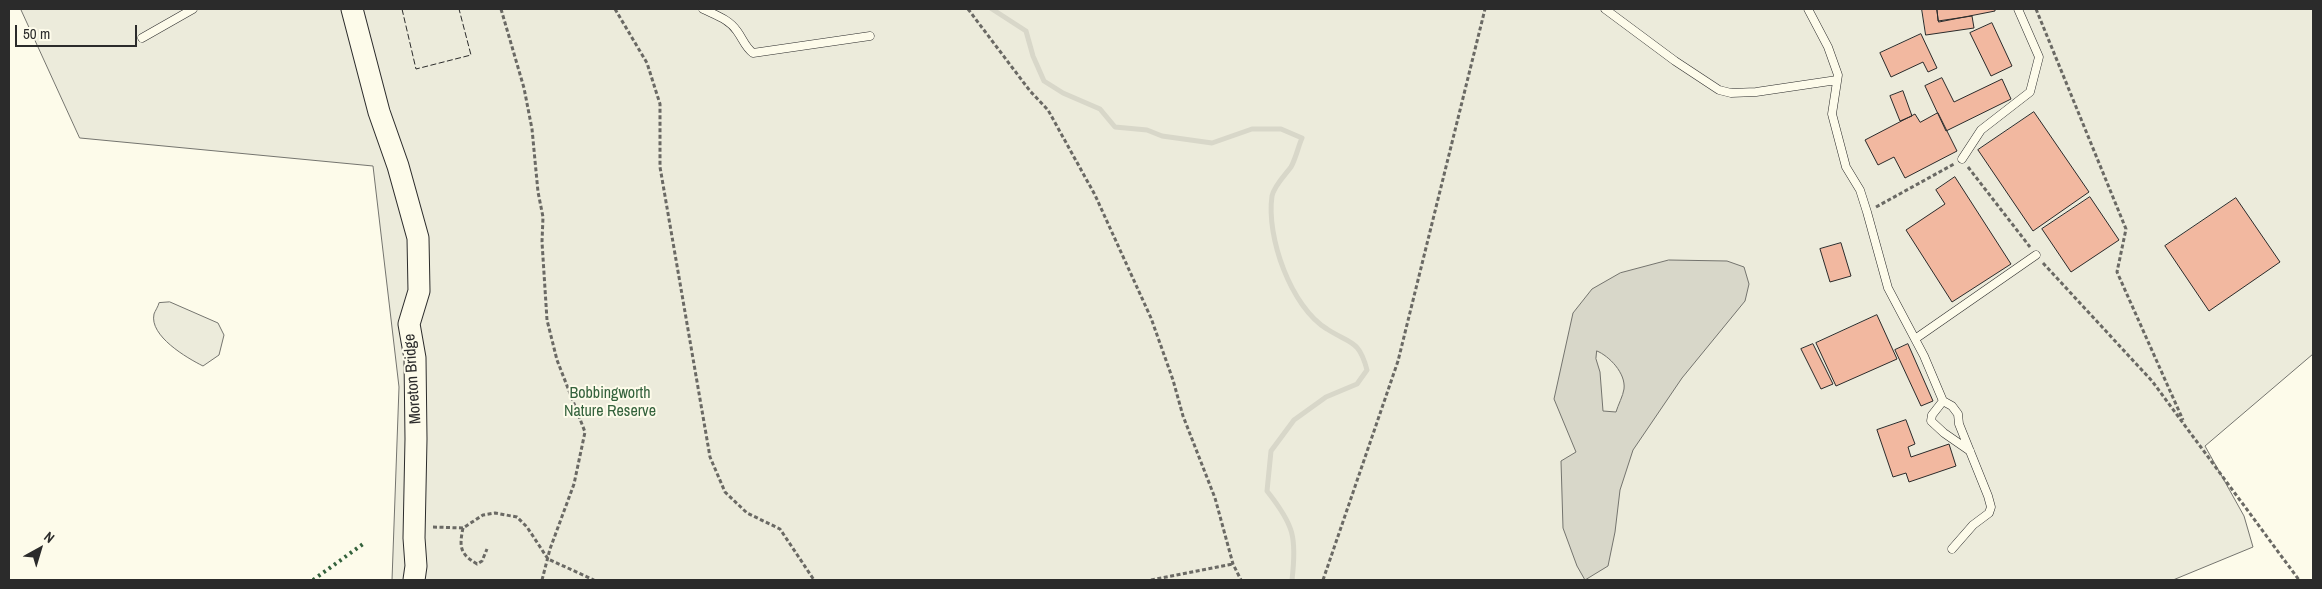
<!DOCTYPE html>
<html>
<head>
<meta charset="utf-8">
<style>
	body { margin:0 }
	#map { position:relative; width:2322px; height:589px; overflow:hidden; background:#fdfbea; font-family:"Archivo Narrow",sans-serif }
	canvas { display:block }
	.frame { position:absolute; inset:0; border:10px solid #2b2b2b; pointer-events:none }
	.north { position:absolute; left:15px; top:524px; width:50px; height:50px; -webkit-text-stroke:4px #fdfbea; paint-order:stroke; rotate:39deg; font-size:14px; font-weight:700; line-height:20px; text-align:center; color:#2b2b2b }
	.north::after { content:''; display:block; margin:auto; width:18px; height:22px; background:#2b2b2b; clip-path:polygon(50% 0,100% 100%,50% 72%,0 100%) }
	.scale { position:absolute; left:15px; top:25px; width:122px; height:22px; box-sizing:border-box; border:2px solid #2b2b2b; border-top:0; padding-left:6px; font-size:15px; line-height:18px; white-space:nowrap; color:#2b2b2b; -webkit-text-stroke:4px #fdfbea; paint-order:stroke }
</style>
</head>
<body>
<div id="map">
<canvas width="2322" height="589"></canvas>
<div class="frame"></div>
<div class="north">N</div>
<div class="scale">50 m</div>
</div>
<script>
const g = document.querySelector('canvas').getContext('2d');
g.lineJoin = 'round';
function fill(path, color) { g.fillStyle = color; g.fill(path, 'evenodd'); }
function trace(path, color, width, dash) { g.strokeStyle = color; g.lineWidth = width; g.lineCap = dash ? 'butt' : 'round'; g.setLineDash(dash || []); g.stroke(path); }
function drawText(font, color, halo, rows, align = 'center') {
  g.font = font + ' "Archivo Narrow",sans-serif'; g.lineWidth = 4; g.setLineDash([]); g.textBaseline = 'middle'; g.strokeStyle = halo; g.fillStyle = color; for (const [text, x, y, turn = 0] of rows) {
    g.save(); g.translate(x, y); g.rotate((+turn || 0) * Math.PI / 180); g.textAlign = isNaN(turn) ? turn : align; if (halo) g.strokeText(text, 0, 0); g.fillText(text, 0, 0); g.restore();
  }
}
const green = new Path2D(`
	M21 9H2313V354L2205 446 2244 516 2253 547 2173 580H392L399 387 373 166 80 138Z
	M170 302 218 323 224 335 219 355 203 366C187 358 149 336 154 314 155 311 158 307 159 303Z`);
fill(green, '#ecebdb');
trace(green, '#74746e', 1);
const water = new Path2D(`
	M1669 260 1727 261 1744 267 1749 284 1745 301 1682 378 1633 450 1620 490 1615 532 1608 566 1585 580 1577 566 1563 528 1561 461 1576 452 1554 399 1573 313 1592 289 1620 273ZM1597 351C1609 356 1626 373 1624 389 1623 396 1618 405 1616 412L1603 411 1600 372 1596 359Z`);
fill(water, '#d8d7c9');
trace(water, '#74746e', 1);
trace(new Path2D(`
	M992 9 1026 31 1033 56 1044 81 1063 93 1100 109 1115 127 1147 130 1162 136 1212 143 1252 129H1281L1302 138C1298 147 1296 158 1291 167 1285 175 1274 186 1272 196 1266 237 1291 307 1327 329 1350 344 1359 339 1367 370L1357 384 1326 397 1294 420 1271 451 1267 491C1294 525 1297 537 1292 580`), '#d8d7c9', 5);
const building = new Path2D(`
	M1922 9H1937L1938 21 1972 16 1974 28 1926 35Z
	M1937 9H1995V11L1939 22Z
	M1992 23 2012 66 1991 76 1970 33Z
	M1921 34 1937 68 1928 72 1923 62 1891 77 1880 53Z
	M1942 78 1954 102 2002 79 2011 99 1946 131 1925 86Z
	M1903 91 1912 116 1900 121 1890 96Z
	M2034 112 2089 192 2033 231 1978 150Z
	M1938 113 1957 151 1905 178 1894 157 1878 165 1865 140 1915 114 1920 122Z
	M1955 177 2011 264 1952 302 1906 230 1945 204 1936 190Z
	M2090 197 2119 240 2071 272 2042 229Z
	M2236 198 2280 262 2209 311 2165 246Z
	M1841 243 1851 276 1830 282 1820 249Z
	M1877 315 1897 359 1836 386 1816 343Z
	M1813 344 1833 384 1821 389 1801 349Z
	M1908 344 1933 401 1921 406 1895 350Z
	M1906 420 1915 444 1908 447 1911 457 1949 444 1956 466 1909 482 1906 473 1893 477 1877 430Z`);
fill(building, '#f2b8a0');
trace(building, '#2b2b2b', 1);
const lane = new Path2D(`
	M703 9C715 15 729 19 737 31 743 39 745 47 753 53L870 36
	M1605 9 1675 61 1719 90 1731 93 1756 92 1837 80
	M1808 9 1828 47 1838 75 1832 114 1846 167 1860 190 1867 212 1888 288 1924 356 1943 401 1952 406 1958 414 1959 424 1988 496 1991 507 1989 513 1973 525 1952 549
	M142 38 193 9
	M1962 159 1981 130 2030 92 2039 57 2018 9
	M1915 339 2036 255
	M1943 401 1932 415 1931 421 1944 433 1970 451`);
const secondary = new Path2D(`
	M352 9 379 112 398 166 418 238 419 291 409 324 415 358 416 439 414 538 416 566 414 580`);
trace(lane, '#2b2b2b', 9);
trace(secondary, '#2b2b2b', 23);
trace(new Path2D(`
	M501 9 524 88 532 129 538 192 543 217 542 242 547 320 557 360 585 432 574 484 550 549 542 580
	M615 9 647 63 660 104V167L710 457 725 492 747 513 780 529 814 580
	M968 9 1030 91 1048 110 1095 195 1151 318 1173 380 1183 416 1215 498 1233 564 1241 580
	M2036 9 2126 229 2117 272 2183 420
	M1968 167 2030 247
	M1876 207 1954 164
	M2043 263 2152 381 2299 580
	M433 527 463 528 483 515 495 513 517 517 527 527 548 559 594 580
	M463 528C459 547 460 554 477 564L482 561 487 549
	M1151 580 1233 564
	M1323 580 1398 361 1485 9`), '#6a6964', 3, [4, 2.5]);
trace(lane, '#fdfbea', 8);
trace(secondary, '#fdfbea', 21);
trace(new Path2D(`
	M313 580 363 544`), '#34623c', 4, [2.5, 4]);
trace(new Path2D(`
	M402 9 416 69 471 55 459 9`), '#2b2b2b', 1, [6, 2.5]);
drawText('16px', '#2b2b2b', '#fdfbea', [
	["Moreton Bridge",413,379,-94]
]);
drawText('16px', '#34623c', '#fdfbea', [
	["Bobbingworth",610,394],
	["Nature Reserve",610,412]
]);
</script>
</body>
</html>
